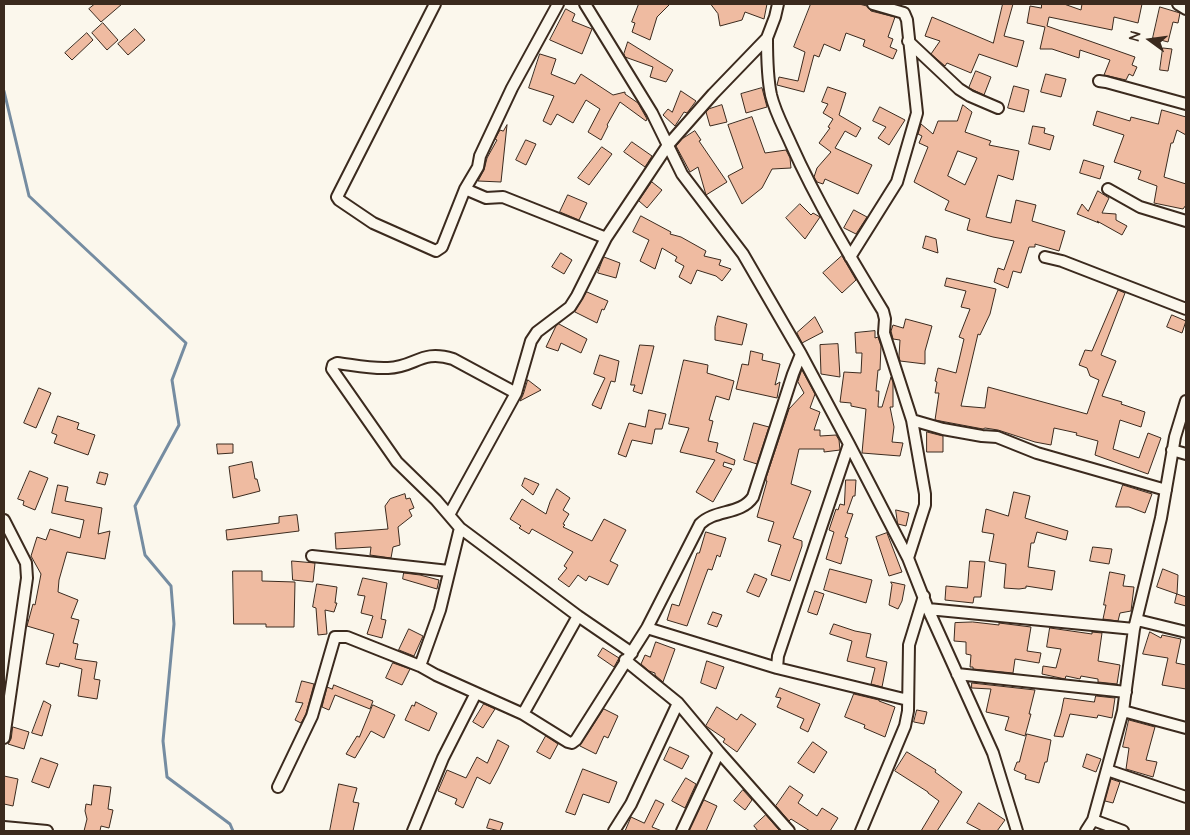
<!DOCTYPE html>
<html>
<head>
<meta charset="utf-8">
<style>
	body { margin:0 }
	#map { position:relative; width:1190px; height:835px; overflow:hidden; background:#fbf7ec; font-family:"Architects Daughter",sans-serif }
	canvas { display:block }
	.frame { position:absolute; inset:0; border:5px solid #3b2a1e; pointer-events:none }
	.north { position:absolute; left:1125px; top:15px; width:50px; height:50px; -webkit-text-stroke:4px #fbf7ec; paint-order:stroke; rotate:284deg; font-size:14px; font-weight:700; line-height:20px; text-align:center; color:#3b2a1e }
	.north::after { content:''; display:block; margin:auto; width:18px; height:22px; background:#3b2a1e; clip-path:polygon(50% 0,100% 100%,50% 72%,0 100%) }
</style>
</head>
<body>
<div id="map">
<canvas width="1190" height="835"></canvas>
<div class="frame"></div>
<div class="north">N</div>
</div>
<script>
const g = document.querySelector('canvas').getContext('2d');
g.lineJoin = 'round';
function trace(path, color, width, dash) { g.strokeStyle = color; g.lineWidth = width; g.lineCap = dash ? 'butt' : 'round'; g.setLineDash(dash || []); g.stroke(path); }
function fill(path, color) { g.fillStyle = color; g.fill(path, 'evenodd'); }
trace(new Path2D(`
	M4 91 29 196 186 343 172 380 179 425 135 506 145 555 171 586 174 624 163 741 167 777 230 824 233 831`), '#758ca1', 3);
const building = new Path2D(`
	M95 4H122L101 22 89 9Z
	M639 4H670L657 17 650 40 632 32 635 23 632 22Z
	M711 4H767L764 19 745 12 742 20 720 26 718 14Z
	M811 4H859L867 6 871 11 895 17 888 37 893 39 890 47 897 50 893 59 863 46 865 40 846 33 840 51 824 44 819 57 814 55 804 92 777 85 779 77 798 81 805 52 794 47Z
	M1003 4H1013L1004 36 1024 41 1017 67 979 54 971 73 947 63 945 66 931 54 940 41 925 36 932 17 993 43Z
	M1042 4H1064L1081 10 1082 4H1142L1138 23 1114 17 1112 30 1049 17 1047 26 1135 57 1132 65 1137 67 1133 76 1129 74 1126 80 1104 75 1110 60 1080 50 1079 58 1052 49H1040L1045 27 1027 23 1030 6 1041 8Z
	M1160 7 1180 13 1178 23 1173 22 1168 42 1153 38Z
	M566 9 575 14 572 21 592 29 582 54 550 40Z
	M103 23 118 40 107 50 92 33Z
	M135 29 145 40 128 55 118 44Z
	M87 33 93 40 72 60 65 53Z
	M628 42 673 70 666 82 650 77 653 67 625 57 624 54Z
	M1163 48 1172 49 1168 71 1160 70Z
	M540 54 556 59 551 74 575 84 581 74 613 95 625 92V94L638 103 647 119 646 121 620 102 607 125 608 126 601 140 588 132 600 109 586 100 573 123 557 114 551 125 543 121 554 96 529 88Z
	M976 71 991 77 984 95 969 88Z
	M1046 74 1066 79 1061 97 1041 92Z
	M1014 86 1029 90 1024 112 1008 108Z
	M828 87 846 93 839 115 861 128 856 137 845 131 835 148 872 165 858 194 825 179 823 184 817 182 814 177 817 168 831 152 819 143 830 128 828 127 833 119 823 113 828 104 822 102Z
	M762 88 767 107 746 113 741 94Z
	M681 91 696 101 687 113 684 112 675 126 663 115 668 109 672 112Z
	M722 105 727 122 710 126 706 112 709 109Z
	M963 105 972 112 965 132 991 141 989 145 1019 151 1013 180 998 175 986 217 1011 223 1016 200 1036 205 1032 221 1065 231 1059 251 1035 244V247H1029L1021 273 1013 271 1008 288 994 282 998 268 1004 270 1014 241 993 237 967 230 970 219 945 210 949 201 914 182 928 147 919 143 922 136 918 134 921 124 933 134 938 121H957ZM958 151 977 158 965 185 948 176Z
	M880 107 905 120 889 145 878 138 886 127 873 121Z
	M1162 110 1186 117V135L1177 130 1173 143H1171L1164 177 1186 184V205L1183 209 1154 203 1157 186 1138 179 1141 171 1114 162 1124 135 1093 125 1097 111 1130 121 1131 117 1158 124Z
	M752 117 765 153 786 150 790 158 791 168 772 169 762 188 742 204 728 176 743 168 728 125Z
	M507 125 501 182 478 181 484 170 487 158 497 140 495 139 500 130 503 131Z
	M1033 126 1045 128 1044 133 1054 136 1050 150 1029 144Z
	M695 131 701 140 699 141 727 182 706 195 698 167 690 172 676 146 682 139Z
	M526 140 536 144 526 165 516 160Z
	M632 142 652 156 645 167 624 152Z
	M602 147 612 154 589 185 578 178Z
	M1084 160 1104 166 1100 179 1080 173Z
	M652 182 662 190 647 208 639 201Z
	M1098 191 1109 198 1102 213 1116 214V220L1127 226 1122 235 1097 221 1099 223 1077 214 1082 204 1088 211Z
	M568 195 587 203 579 220 560 212Z
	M800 204 811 215 813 213 820 217 805 239 786 218Z
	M854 210 867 217 856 234 844 228Z
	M641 216 671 232 670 234 681 237 706 251 704 256 721 260 719 265 731 269 722 281 716 276 697 270 691 284 679 277 684 266 675 261 677 257 662 248 655 269 640 261 649 240 633 232Z
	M926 236 936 239 938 253 923 248Z
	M561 253 572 260 564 274 552 267Z
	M842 256 856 280 842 293 823 273Z
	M604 257 620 263 616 278 598 273Z
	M947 278 996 289 990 314 980 335 978 334 961 406 985 408 988 387 1087 414 1099 380 1090 376 1087 368 1079 365 1085 350 1092 351 1118 290 1125 293 1101 355 1116 361 1102 396 1122 402 1121 404 1145 412 1141 427 1120 420 1113 449 1139 458 1148 433 1161 438 1148 474 1095 455 1098 441 1076 435 1077 433 1054 428 1051 445 1035 442 998 430 985 428 983 429 935 420 939 393H935L937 382 935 381 938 368 956 373 964 339 959 337 970 309 961 307 966 291 945 286Z
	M587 292 608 301 604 310 602 309 597 323 575 312Z
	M1172 315 1186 321 1182 333 1167 327Z
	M718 316 747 324 742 345 715 340V327Z
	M815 317 823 332 802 343 797 333Z
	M906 319 932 326 925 351V364L900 361 899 356 900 340 893 339 891 331 893 325 903 328Z
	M559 324 587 339 581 353 561 343 558 351 546 347 556 326Z
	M875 331V338L878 337 881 346 880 370H878L876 391H879L878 407H882L891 377 893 382V407H890L894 427 892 442 903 443 900 456 862 453 866 409 851 406V403L840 402 844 372 861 373 862 353H856L855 333Z
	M838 344 840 377 821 374 820 345Z
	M640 345 654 346 642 394 633 391 635 385H631Z
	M751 351 763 354 762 360 780 364 775 385 780 382 777 398 736 389 742 364 748 365Z
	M600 355 619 361 615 382 611 381 601 409 592 405 605 378 594 374Z
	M684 360 708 365 707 373 734 381 729 400 716 396 709 420 713 421 708 441 718 443 716 452 735 460 734 465 724 462 723 466 732 469 713 502 696 492 715 460 680 452 689 428 669 424Z
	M802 370 815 394 810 408 820 412 814 430H820V436L836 435 839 440 840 450 824 452V449H799L791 484 811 491 793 538 802 541V546L790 581 771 575 781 545 768 541 774 522 757 517 767 481H766V478L789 409 804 393 798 382Z
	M528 380 541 390 520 401 523 395Z
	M39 388 51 393 36 428 24 423Z
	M649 410 666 414 662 429H655L652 444 632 440 626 457 618 454 629 423 645 427Z
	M58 416 79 423 77 429 95 435 88 455 54 443 57 435 52 433Z
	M754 423 769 427 757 464 744 460Z
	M927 432 943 436V452H927Z
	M217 444H233V453L218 454Z
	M252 462 255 479H257L260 491 233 498 229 467Z
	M30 471 48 478 35 510 23 505 24 501 18 499Z
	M100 472 108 474 105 485 97 483Z
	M525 478 539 484 533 495 522 486Z
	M846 480H856L855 496H853L847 513 853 514 845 537 848 538 841 564 826 559 834 532 829 530 836 509 838 510 840 504 844 505Z
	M58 485 68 487 65 501 102 508 98 534 110 531 105 559 67 552 59 580 58 592 78 600 71 618 79 620 73 643 78 644 75 659 97 662 94 679 100 680 97 699 78 696 82 669 60 663 59 667 46 664 54 634 27 626 33 604 35 605 41 574 31 556 37 537 46 540 50 529 80 538 84 520 52 513Z
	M1123 485 1152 494 1145 513 1129 507H1116Z
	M557 489 570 498 563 510 569 514 563 524 565 525 563 527 592 541 604 519 626 530 610 561 618 565 608 585 589 576 586 581 578 575 569 587 558 579 567 568 564 566 573 552 532 529 529 534 519 528 521 526 510 519 522 499 546 514 550 502Z
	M1014 492 1030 496 1025 518 1068 531 1066 540 1037 532 1034 543H1031L1028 567 1055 571 1052 590 1026 586V588L1019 589 1004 588 1006 564 989 561 994 534 982 532 986 509 1008 516Z
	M405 494 406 499 410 498 414 508 409 510 412 516 398 527 400 545 393 547 391 558 370 555 371 547 336 549 335 533 388 529 385 506 390 499Z
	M896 510 909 513 906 526 898 524Z
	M297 515 299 531 227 540 226 530 279 523V517Z
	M706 532 726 538 720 557 717 555 712 570 708 569 687 626 667 620 672 604 679 606 697 553H699Z
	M887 533 902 572 889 576 876 537Z
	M1093 547 1112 549 1109 564 1090 561Z
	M292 561 315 563 313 582 293 580Z
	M970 561 985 562 981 597H974L973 603 945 600 946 586 967 588Z
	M830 569 872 580 866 603 824 590Z
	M1163 569 1178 575 1177 594 1157 587Z
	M233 571H262V581L295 582 294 627H266V624H234Z
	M1110 572 1125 575 1123 586 1134 587 1131 611 1120 613 1118 621 1103 619 1106 605H1104Z
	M404 573 420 575 439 580 437 589 403 579Z
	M755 574 767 579 759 597 747 592Z
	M363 578 387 583 381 619 386 620 382 638 367 634 373 616 361 613 365 596 358 595Z
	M891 582 905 585 902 601 898 609 889 605 892 585Z
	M317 584 337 587 335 603H337L334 612 325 610 327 634 318 635 316 608 313 607Z
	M815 591 824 594 817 615 808 612Z
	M1177 594 1186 597V606L1175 603Z
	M713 612 722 615 717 627 708 624Z
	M973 622 999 625V623L1031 627 1027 651 1041 653 1039 663 1015 659 1013 673 973 669V667H970L971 655 966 654V642L954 641 955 623Z
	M834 624 855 631 871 634 866 657 887 662 882 687 871 684 875 668 847 661 852 641 830 634Z
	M1050 628 1092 634V632L1102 633 1098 661 1120 665 1117 684 1098 682V679L1081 676 1080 679 1066 676 1065 679 1042 674 1043 666 1056 668 1061 649 1047 647Z
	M409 629 423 636 414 656 399 650Z
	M1150 632 1161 638 1162 635 1181 639 1176 663 1186 665V689L1162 685 1168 658 1143 654Z
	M656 642 675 649 663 682 655 675V673L649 671 641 664 645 655 650 657Z
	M603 648 619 658 614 667 598 656Z
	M707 661 724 667 716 689 701 683Z
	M393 663 410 669 402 685 386 678Z
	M302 681 314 684 306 714 301 723 295 720 303 703 296 702Z
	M972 683 1035 690 1029 714H1031L1025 736 1005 730 1009 717 986 712 991 689 972 688Z
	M334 685 373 701 370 709 335 695 329 710 322 707 327 687 332 689Z
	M780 688 820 704 808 732 800 728 804 719 777 707 781 698 776 697Z
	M854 694 879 700V701L895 707 885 737 864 728 865 725 845 717Z
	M1096 696 1115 698 1112 718 1098 715 1097 718 1070 714 1063 737 1054 736 1061 713 1064 698 1094 702Z
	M44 701 51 705 42 736 32 733Z
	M416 702 437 713 429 731 405 720 412 705 414 706Z
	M484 704 495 709 483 728 473 722Z
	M373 705 395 715 384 738 371 731 355 758 346 754 357 736 359 737Z
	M717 707 737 720 741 714 756 724 737 752 723 742 725 739 706 726Z
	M604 709 618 716 608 738 604 736 596 754 580 746Z
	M917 710 927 712 924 724 914 722Z
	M1129 720 1155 727 1146 760 1157 762 1153 777 1126 769 1129 748 1123 747Z
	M13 727 29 732 24 749 8 744 11 739Z
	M1027 734 1051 740 1047 762H1045L1039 783 1025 779 1026 775 1014 770 1017 762H1019Z
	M546 736 558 744 550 759 537 752Z
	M498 740 509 746 498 769 490 784 477 777 463 808 455 804 457 799 438 791 447 770 466 778 477 757 487 763Z
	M813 742 827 752 814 773 798 763Z
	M670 747 689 756 682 769 664 760Z
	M907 752 936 770 935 772 962 792 937 831H921L939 801 928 793V792L895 771Z
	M1087 754 1101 759 1096 772 1083 767Z
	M41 758 58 764 49 788 32 782Z
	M583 769 617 782 609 803 583 794 575 815 566 812Z
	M4 776 18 779 13 806 4 804Z
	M686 778 696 784 685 808 672 801Z
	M1111 779 1120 782 1113 803 1105 801Z
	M339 784 357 788 353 802 359 803 353 831H330Z
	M94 785 111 787 108 809 113 810 109 828 101 826 100 831H84L87 819 85 811 86 804 91 805Z
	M790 786 803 795 798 803 817 816 822 808 838 818 830 831H810L791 819 789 821 776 806Z
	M743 790 752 800 745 810 734 801Z
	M656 800 664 804 652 827 662 831H625L631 817 644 823Z
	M704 800 717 806 706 831H689Z
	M979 803 1005 820 997 831H982L967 823Z
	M766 815 779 830 778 831H758L754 826Z
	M490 819 503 823 500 831 487 828Z`);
fill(building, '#efbba1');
trace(building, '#3b2a1e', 1);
const minor = new Path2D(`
	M435 4 337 197 339 200 373 223 436 251 442 247 465 189 478 167 480 156 512 88 558 4
	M585 4 652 113 682 174 743 254 801 354 849 444 908 558 928 609 993 753 1017 831
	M1178 4 1186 9
	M767 38C767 57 767 76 771 95 775 112 784 128 791 144 817 202 850 257 883 311L885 319 884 333 912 420 925 494V505L908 558
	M908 41 959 89 970 96 998 108
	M1099 81 1106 82 1186 104
	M465 189 486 198 503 197 606 238
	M1108 189 1140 207 1186 221
	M850 257 897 182 917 113 907 20 904 13 873 4
	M1045 257 1062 261 1186 309
	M516 393 453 359C421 349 416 367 388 368 372 369 353 365 337 363L333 365 332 369 397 462 436 500 460 528 578 616 632 653
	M912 420 943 429 982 436 997 437 1037 453 1166 490
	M1172 450 1186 454
	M449 515 516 393 531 341 537 332 570 307 577 296 606 238 668 145 713 94 767 38 775 17 778 4
	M4 520 26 563 27 578 4 738
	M312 556 449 571
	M928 609 1134 629
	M1137 620 1186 632
	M647 628 777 668 908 700
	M625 660 678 703 719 752 789 831
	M420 666 440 610 460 528
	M777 668 778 656 849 444
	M957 674 1126 692
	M1123 711 1186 728
	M523 714 578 616
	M1107 770 1186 797
	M278 787 312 716 335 637H347L420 666 436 675 523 714 568 742 572 743 576 740 647 628 700 524C715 509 741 515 753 497L793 374 801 354
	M1093 820 1123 831
	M4 827 47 831
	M413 831 443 758 476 693
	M614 831 631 804 678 703
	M682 831 719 752
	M861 831 905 726 908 711 909 645 924 596
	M1086 831 1093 820 1123 711 1134 629 1161 518 1175 437 1186 401`);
trace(minor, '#3b2a1e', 14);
trace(minor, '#fbf7ec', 10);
</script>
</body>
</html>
